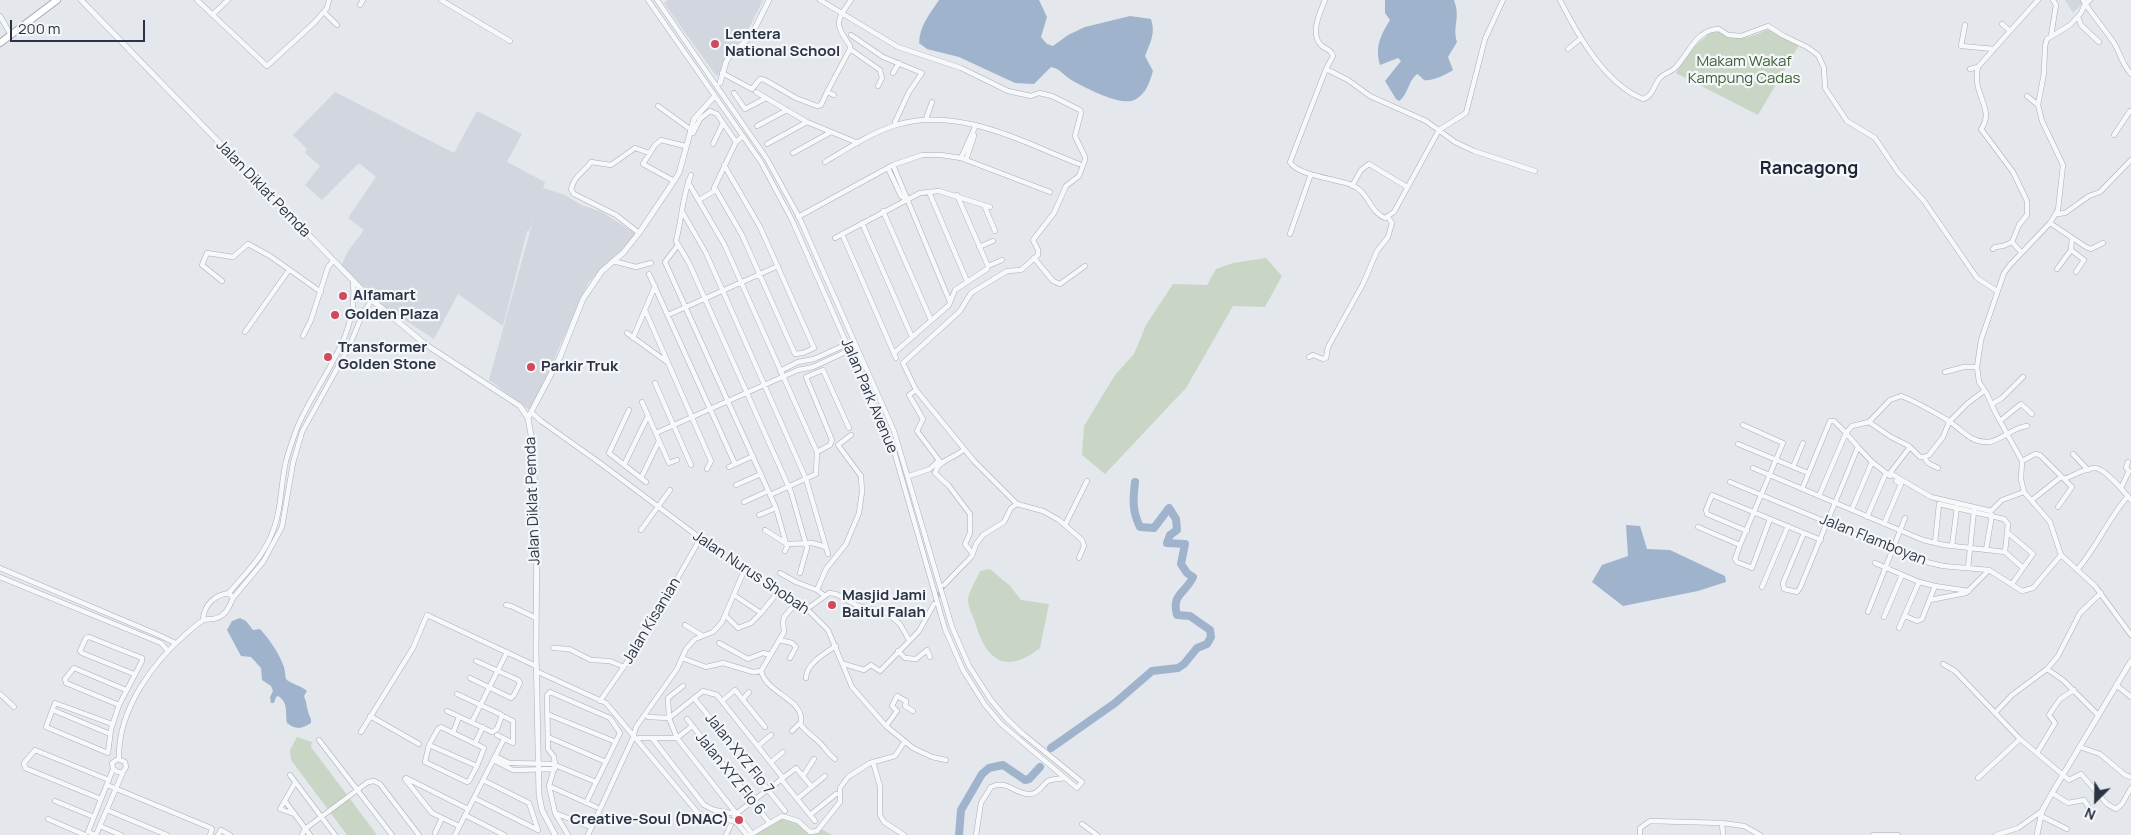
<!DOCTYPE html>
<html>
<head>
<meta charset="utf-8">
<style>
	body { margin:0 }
	#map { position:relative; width:2131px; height:835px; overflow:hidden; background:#e4e7ec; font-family:Manrope,sans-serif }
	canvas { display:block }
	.north { position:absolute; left:2071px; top:775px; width:50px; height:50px; -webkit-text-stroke:4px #f4f6f9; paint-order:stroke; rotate:203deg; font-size:14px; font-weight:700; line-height:20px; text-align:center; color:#2b3445 }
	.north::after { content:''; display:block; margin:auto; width:18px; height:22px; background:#2b3445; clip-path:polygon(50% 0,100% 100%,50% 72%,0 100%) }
	.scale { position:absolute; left:10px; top:20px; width:135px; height:22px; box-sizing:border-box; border:2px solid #2b3445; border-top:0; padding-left:6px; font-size:15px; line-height:18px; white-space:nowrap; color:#2b3445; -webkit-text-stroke:4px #f4f6f9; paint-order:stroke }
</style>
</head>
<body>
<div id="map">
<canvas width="2131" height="835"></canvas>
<div class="north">N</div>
<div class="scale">200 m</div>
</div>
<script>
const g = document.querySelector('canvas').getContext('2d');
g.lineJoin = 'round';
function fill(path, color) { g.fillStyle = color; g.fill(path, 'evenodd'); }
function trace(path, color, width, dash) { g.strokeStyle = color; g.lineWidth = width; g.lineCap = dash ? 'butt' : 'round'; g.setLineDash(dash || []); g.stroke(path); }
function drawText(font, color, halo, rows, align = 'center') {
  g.font = font + ' Manrope,sans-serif'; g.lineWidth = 4.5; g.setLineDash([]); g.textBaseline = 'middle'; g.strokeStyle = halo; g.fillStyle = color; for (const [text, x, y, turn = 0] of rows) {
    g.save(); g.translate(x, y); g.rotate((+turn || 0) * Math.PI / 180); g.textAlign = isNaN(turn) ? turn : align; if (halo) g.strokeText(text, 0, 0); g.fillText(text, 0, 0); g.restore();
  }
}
fill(new Path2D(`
	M668 0H763L746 34 728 53 717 77 664 3Z
	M2065 0H2086L2073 13Z
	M335 92 454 153 477 111 522 134 507 162 545 182 543 188 565 195 581 205 602 212 636 234 617 257 603 267 588 283 531 411 489 380 534 217 529 231H527L503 326 458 294 434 339 370 297 340 268 348 251 364 230 348 218 376 177 359 163 322 200 305 185 320 166 305 153 307 149 293 135Z`), '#d2d6de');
fill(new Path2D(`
	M1771 28 1799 45 1758 115 1676 73 1688 52 1713 30C1720 31 1725 35 1732 37 1744 41 1760 33 1771 28Z
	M1266 258 1282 276 1265 307 1233 306 1186 388 1105 474 1082 455 1084 426 1115 375 1134 354 1146 325 1173 284 1207 285 1216 269 1233 263Z
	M990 569 1010 586 1021 600 1049 604 1040 648C1006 675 986 661 975 622 973 616 968 607 968 600 968 592 977 579 980 571Z
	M297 737 312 742 311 747 377 835H347L291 760 290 750Z
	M782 818 794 821 811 835 818 833 821 829 832 835H753Z`), '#c9d6c5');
fill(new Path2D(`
	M939 0H1039L1047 17 1041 37 1047 44 1053 46 1068 35 1085 27 1130 16 1151 19C1156 33 1150 43 1145 56L1153 71C1151 77 1149 84 1146 89 1143 94 1137 100 1131 101 1116 104 1086 88 1073 81 1064 76 1061 69 1051 67L1034 84 1015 83 959 57 927 49 919 43C920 25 929 15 939 0Z
	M1385 0H1454C1461 19 1452 26 1457 42L1448 57 1453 70C1448 74 1430 82 1424 80 1423 79 1419 75 1417 74 1408 81 1408 95 1399 101L1396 99 1385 81 1401 61 1398 58 1380 65C1375 47 1380 36 1390 20L1385 13Z
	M1626 525 1640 526 1647 549 1670 550 1725 576 1726 582 1698 591 1623 606 1592 582 1602 565 1628 556Z
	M240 618 246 621 253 630 260 629C270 640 279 653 284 667 285 671 285 675 286 679 289 683 302 686 307 691L304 696C307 703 307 712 311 719V723C302 729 296 730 287 723 285 713 289 703 278 696L276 697 274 703H271L270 697 273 691 271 686 262 680 261 668 251 657 241 656 227 630 232 621Z`), '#9fb4cc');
trace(new Path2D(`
	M1051 748 1115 703 1152 671 1178 668 1184 664 1197 648 1207 644 1211 637 1210 630 1190 616 1177 615C1171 594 1186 593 1193 577L1187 573 1181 564 1185 544 1167 543 1170 535 1177 530 1176 519 1169 508 1154 528 1140 527C1132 511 1133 499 1135 482
	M959 835 961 810 982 774 989 768 1003 765 1025 780 1029 779 1040 767`), '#9fb4cc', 8);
trace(new Path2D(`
	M935 602 944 585`), '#bfc3cb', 4.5, [4.5, 2]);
const minor = new Path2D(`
	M197 0 267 66 315 22 327 8 329 0
	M441 0 510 41
	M648 0 761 162 792 220 894 451 945 629 963 670 985 705 1001 724 1077 788 1082 782 1023 734 1007 719 991 700 969 666 952 627 894 431 799 217 767 159 657 0
	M820 0 898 47 961 68 1008 91 1031 96 1039 93 1052 96 1080 110 1081 113 1075 136 1085 157V160L1079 176 1066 186 1054 213 1033 240 1038 250V255L1021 270 1007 271 971 293 960 311 903 363 916 390 974 461 1017 504 1043 511 1059 520 1082 540 1084 546 1079 558
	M1325 0C1320 12 1309 35 1322 46 1327 50 1331 49 1333 56L1326 69 1290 162C1296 175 1337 179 1352 185 1369 193 1370 212 1385 218L1394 212 1439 130 1466 113 1485 39 1503 0
	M1560 0C1577 34 1605 84 1643 99 1652 97 1654 86 1659 79 1663 73 1670 73 1675 68 1689 54 1696 29 1719 29L1728 35 1741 36 1768 26 1784 36 1807 47 1818 55 1824 68 1825 88 1847 121 1875 138 1898 172 1924 201 1977 278 1997 291
	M2083 0C2092 15 2104 28 2114 43 2121 54 2120 61 2131 74
	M2090 0 2085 4 2081 13 2070 25 2047 39 2045 46 2044 73 2038 105 2042 121 2063 165 2058 210 2050 223 2010 265 2004 273 1981 340 1977 367 1979 382 1987 394 1995 412 2022 461 2021 479 2024 492 2050 522 2061 555 2095 586 2131 635
	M360 5 363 0
	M324 12 337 25
	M212 15 228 0
	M0 16 11 35
	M2078 17 2081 25 2099 42
	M2002 24 2010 31 2038 0
	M1965 25 1961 46 1994 49
	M851 35 883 57 922 73 909 92 895 122V125
	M2051 36 2056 5 2053 0
	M850 49 880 70 882 78 878 86
	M1568 49 1580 39
	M1978 67C1971 94 1996 109 1981 129L2013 172 2027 201V215L2019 225 2012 242
	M1326 69 1348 80 1370 96 1426 121 1455 142 1474 151 1535 171
	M1970 69 1978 67 2010 31
	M722 73 752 89 760 79 765 80 796 98 817 106 821 105 827 92 834 95
	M893 73 899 63
	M756 92 807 122 858 143
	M827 92 850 49V46C835 23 835 23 851 0
	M734 93 745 109 766 98
	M2027 96 2038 105
	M658 106 690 129
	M926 119 932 102
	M757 126 787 110
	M693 133 700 119 710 111 717 114 736 142
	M2114 135 2130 111
	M713 144 723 123
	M767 144 807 122
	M793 153 831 132
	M961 158 976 125
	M966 160 974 136 973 132
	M825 162C848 148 871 133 896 125 959 106 1022 142 1079 164
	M893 165 950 302
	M888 168 901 196 905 199
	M691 175C682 196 682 219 676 241L689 263 791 492 807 548 800 573
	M674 181 643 164 655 145 661 140 685 146
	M688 182 724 244 817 452
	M1352 186 1361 170 1369 164 1407 187
	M716 190 742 235 795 354 803 353 814 348 760 227 724 165
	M716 190 714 188 736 142 743 136
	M929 192 967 281
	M957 195 988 266
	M699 200 716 190
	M984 205 995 231
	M883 211 931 320
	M683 213 706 253 806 479 828 554
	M2057 214 2065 213 2089 196 2100 192 2131 160
	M798 217 893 165 922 155H941L961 158 1050 192
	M862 223 912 337
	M2050 223 2086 247 2091 249 2103 243
	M639 233 616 215 574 194 571 189C576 173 583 174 591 162L611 165 635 148 649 153
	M842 234 896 358
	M1290 234 1311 174
	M835 238 920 193 939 191 990 207
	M678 245 665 262 776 508 787 547 785 551
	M979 247 993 241
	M1993 249 1995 247 2003 246 2012 242 2021 252
	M2071 250 2084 260 2076 272
	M1034 258 1053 281 1060 284 1085 266
	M613 261 636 267 651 263
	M2057 269 2071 250 2072 238
	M649 274 735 464
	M222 281 202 265 207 253 233 257 248 244 270 256 321 292
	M645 310 711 461 707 469
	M668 315 778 266
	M245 332 289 270
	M627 333 667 362
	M303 336 311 320 328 267 333 261
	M633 338 655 286
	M894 353 949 305 955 290 987 269 988 266 1002 260
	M1309 357 1313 355 1323 359 1326 358 1328 347 1363 284 1377 251 1388 237 1392 223 1388 217
	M780 371 798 362 814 359 847 344
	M1945 372 1964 367H1977
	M655 383 691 465
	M916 390 909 395 923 419 917 431 941 463
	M642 402 669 463 677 460
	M1992 404 2002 398 2023 377
	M629 410 609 453 646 482
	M532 413 541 421 600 463 744 571 807 609 828 630 852 687 886 726 913 748 932 757 946 760
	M2000 421 2021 404 2032 414
	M1869 422 1890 400 1901 396C1917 402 1934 412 1949 421 1962 430 1971 443 1988 442 1999 442 2013 427 2027 426
	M1743 425 1783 443 1740 545 1735 559 1737 562 1752 568 1770 519
	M656 433 798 370 813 367 850 350
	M1738 444 1808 473
	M1910 447 1890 473 1931 497 1991 511 2002 500 2024 492
	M963 450C955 458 938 460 935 473L949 486 970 514V533L965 544 972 553
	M817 452 830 445 832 440 806 377 823 370 849 428
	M2073 454 2088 470
	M1924 457 1928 463 1938 468
	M2022 461 2035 454 2040 455 2064 479C2073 476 2085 468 2095 468 2105 468 2124 492 2131 500
	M624 465 648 416
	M729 467 753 456
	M1793 467 1803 443
	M1753 468 1923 540 1944 545 2005 552 2023 568
	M909 476 930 469 939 460
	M641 478 659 441
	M1730 482 1918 560 1943 566 1989 570 2022 591 2033 588 2061 555
	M736 485 761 474
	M2121 488 2129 471 2126 468 2128 462
	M1802 489 1830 421H1834L1846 433 1852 426 1869 422 1891 437 1909 446 1920 457H1924L1929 455 1943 437 1949 422 1968 403 1984 391
	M770 495 816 474 817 452
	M1819 496 1846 433 1858 447
	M2032 500 2061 477
	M744 502 768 491
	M2058 507 2072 487 2064 479
	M1852 509 1872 462 1890 476
	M759 515 776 508
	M1867 517 1886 473
	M1884 524 1901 484 1896 481
	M1065 525 1087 481
	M1698 527 1740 545
	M641 530 670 490
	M765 530 787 544 812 543 826 547
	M1747 531 1707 514 1706 510 1712 495 1821 540
	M2007 532 2033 554 2012 584
	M1804 533 1783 583 1784 589 1797 592 1800 588 1858 447 1872 462
	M1935 543 1939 504 2004 519 2008 524 2005 552
	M1952 546 1957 507
	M1986 550 1992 515
	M1875 563 1919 582 1935 586 1969 591
	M0 568 161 636 175 643
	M1968 568 1974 511
	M2077 570C2097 547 2108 519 2128 496
	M780 573 796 582 817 590
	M0 577 161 643 168 651
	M944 585 972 556 976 544 983 535 1004 522 1011 508 1017 504
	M1762 587 1788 526
	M229 593C243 576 261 559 270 538 282 513 280 487 286 461 289 450 293 439 297 428 317 380 359 338 353 283
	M734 595 761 613 778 592
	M825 596 817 590 826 569 846 544 859 513 862 492 861 476 838 445 851 435
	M233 598 263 562 282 527 293 463 302 432 349 347 363 313 372 300
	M1930 600 1966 593 1989 570
	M506 605 511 606 536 618
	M807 609 829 593 836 594 858 606 887 613 900 624 909 640
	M1868 612 1905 518
	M725 615 738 628 751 623 761 613
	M1905 616 1917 621 1922 619 1935 586
	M1884 617 1902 575
	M685 625 703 636
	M1899 628 1919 582
	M780 640 792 643 796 647 790 658
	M719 643 748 659 763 653 770 655
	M553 648 569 649 591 660 610 661 624 667
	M898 651 905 658 916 659 927 650 930 657
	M682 658 706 667 723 663 753 672 761 671 784 632 783 622 784 617 796 603
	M844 664 864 670 871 665 880 671 919 631 934 604
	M1943 664 1955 671 2020 739 2069 780 2081 774 2107 804 2116 809 2122 804 2131 788
	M2047 669 2063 680 2098 715
	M536 671 606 703 698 813 710 819 729 820
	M761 671C767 694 804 699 801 722L792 731
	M470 678 511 698 514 695 520 683 518 680 476 661
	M806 678C806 664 825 653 836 646
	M2116 685 2131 697
	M683 686 668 698 669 718 677 738 750 831
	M0 694 14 707
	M694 698 785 811
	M743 699 749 692
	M600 701 641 642 700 539
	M722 701 735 690 765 727
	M119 705 66 683 65 679 74 668 126 690
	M53 710 110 734
	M447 711 492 732 497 729 502 715 457 694
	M1995 713 2012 695 2047 669 2058 656 2080 613 2101 593
	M547 714 616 742
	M370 716 419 744
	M648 717 669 718 703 691 717 695 783 778
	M687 719 768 821
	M472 722 507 652
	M112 724 55 703 46 727 108 753 111 729 119 705 142 661V658L89 637 86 638 80 651 82 653 134 674
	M800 724C808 734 813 736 821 744 826 749 828 754 835 759
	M886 726 897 711 892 706 897 696 906 701 905 706 913 711
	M441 727 484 748 477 766 429 745 438 729Z
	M361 732 413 648 427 615 536 666
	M453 733 459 717
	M497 735 513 743V721L505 717
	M548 737 606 762
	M639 738H677L692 726
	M652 738 704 805 714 810 736 814
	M319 740 392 835
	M475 743 483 727
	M429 745 425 762 467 782 469 781 477 766
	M758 746 771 735
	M2080 747 2100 754 2125 775 2131 777
	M2037 753 2055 723 2049 715 2060 699 2074 690
	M495 756 509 763 555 764
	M119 758C118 710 152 663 187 633 192 629 197 624 202 621 205 619 209 619 213 619 225 617 229 608 233 598L229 593C215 595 204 604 203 620
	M493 760 513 770 555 769
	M771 762 783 752
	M873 762 880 786V815L884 822 904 835
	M555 765 596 782
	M113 769 118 772H123L126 767 125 762 118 759 112 763 113 769 88 832 96 835 123 772
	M290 775 335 835
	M803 776 814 759
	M1978 778 2020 739
	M405 779 432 813 459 826
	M405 779 406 778 468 809
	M781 779 815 821
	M483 780 529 803 538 830
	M107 785 211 828 212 829 210 835
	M549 786 596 807
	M2052 793 2068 803 2084 800 2088 806 2089 814
	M474 798 538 830
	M101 799 25 768 24 763 35 750 109 780
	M797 799 825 776
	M55 801 94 817
	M285 801 310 835
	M107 810 167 835
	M555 813 588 826
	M294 814 280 809 295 783
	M465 815 504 835
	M810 815 836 794
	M2041 816 2067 829
	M48 819 85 835
	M736 822 747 835
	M1082 824 1097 835
	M100 826 121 835
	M435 833 442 818
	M218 835 221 830 230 835
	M302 835 305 829 368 782 374 781 380 784 419 835
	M455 835 504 739
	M568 835 555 813 549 786 555 765 554 757 548 749 547 695 550 692 610 718 620 733 586 803
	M588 835 633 738 636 727 677 669 686 649 695 639 713 632 722 622 744 571
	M726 835 736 814 796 768 812 787
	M750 835 782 816 798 821 810 832 817 831 840 802V788L848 777 870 763 895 756 905 741
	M976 835 981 803 991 787C1006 779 1015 794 1029 794 1039 794 1041 786 1048 781 1052 779 1059 779 1064 778
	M1640 835V828L1650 821 1722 823
	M1723 835 1722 823 1744 826 1760 835
	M1873 835H1898
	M1996 835 2018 828 2042 811`);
const tertiary = new Path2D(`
	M81 0 372 300 425 344 520 406 528 418 531 435 537 514 536 650 539 795 542 810 555 835
	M720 83 726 62 731 54 749 38 754 30 769 0
	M528 418 560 357 583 299 602 271 623 253 639 233 674 181 679 173 694 119 713 98
	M2037 835 2042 811 2052 793 2131 661`);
const primary = new Path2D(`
	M0 43 57 0`);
trace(minor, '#a9aeb7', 5.5);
trace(tertiary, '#a9aeb7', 6);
trace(primary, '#a3abb8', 8);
trace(minor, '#f7f8fa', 4.5);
trace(tertiary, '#f7f8fa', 5);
trace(primary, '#fff', 6);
const minorBridge = new Path2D(`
	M729 820 736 822`);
trace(minorBridge, '#a9aeb7', 5.5, []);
trace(minorBridge, '#f7f8fa', 4.5);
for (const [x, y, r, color] of [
	[715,44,5,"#d1495b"],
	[343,296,5,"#d1495b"],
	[335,315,5,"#d1495b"],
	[328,357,5,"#d1495b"],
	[531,367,5,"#d1495b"],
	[832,605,5,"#d1495b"],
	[739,820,5,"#d1495b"]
]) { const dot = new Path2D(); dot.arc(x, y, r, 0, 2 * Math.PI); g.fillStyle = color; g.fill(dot); trace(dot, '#f4f6f9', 2); }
drawText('bold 15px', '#2b3445', '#f4f6f9', [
	["Lentera",725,35],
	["National School",725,52],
	["Alfamart",353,296],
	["Golden Plaza",345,315],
	["Transformer",338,348],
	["Golden Stone",338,365],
	["Parkir Truk",541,367],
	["Masjid Jami",842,596],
	["Baitul Falah",842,613],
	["Creative-Soul (DNAC)",729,820,"right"]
], 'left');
drawText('15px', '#3f6138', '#f4f6f9', [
	["Makam Wakaf",1744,62],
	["Kampung Cadas",1744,79]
]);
drawText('15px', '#2b3445', '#f4f6f9', [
	["Jalan Diklat Pemda",263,189,46],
	["Jalan Park Avenue",869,396,67],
	["Jalan Diklat Pemda",533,501,-92],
	["Jalan Flamboyan",1873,540,22],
	["Jalan Nurus Shobah",751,573,34],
	["Jalan Kisanian",652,621,-59],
	["Jalan XYZ Flo 7",739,754,51],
	["Jalan XYZ Flo 6",730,774,51]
]);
drawText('bold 18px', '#1d2536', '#f4f6f9', [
	["Rancagong",1809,169]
]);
</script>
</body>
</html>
